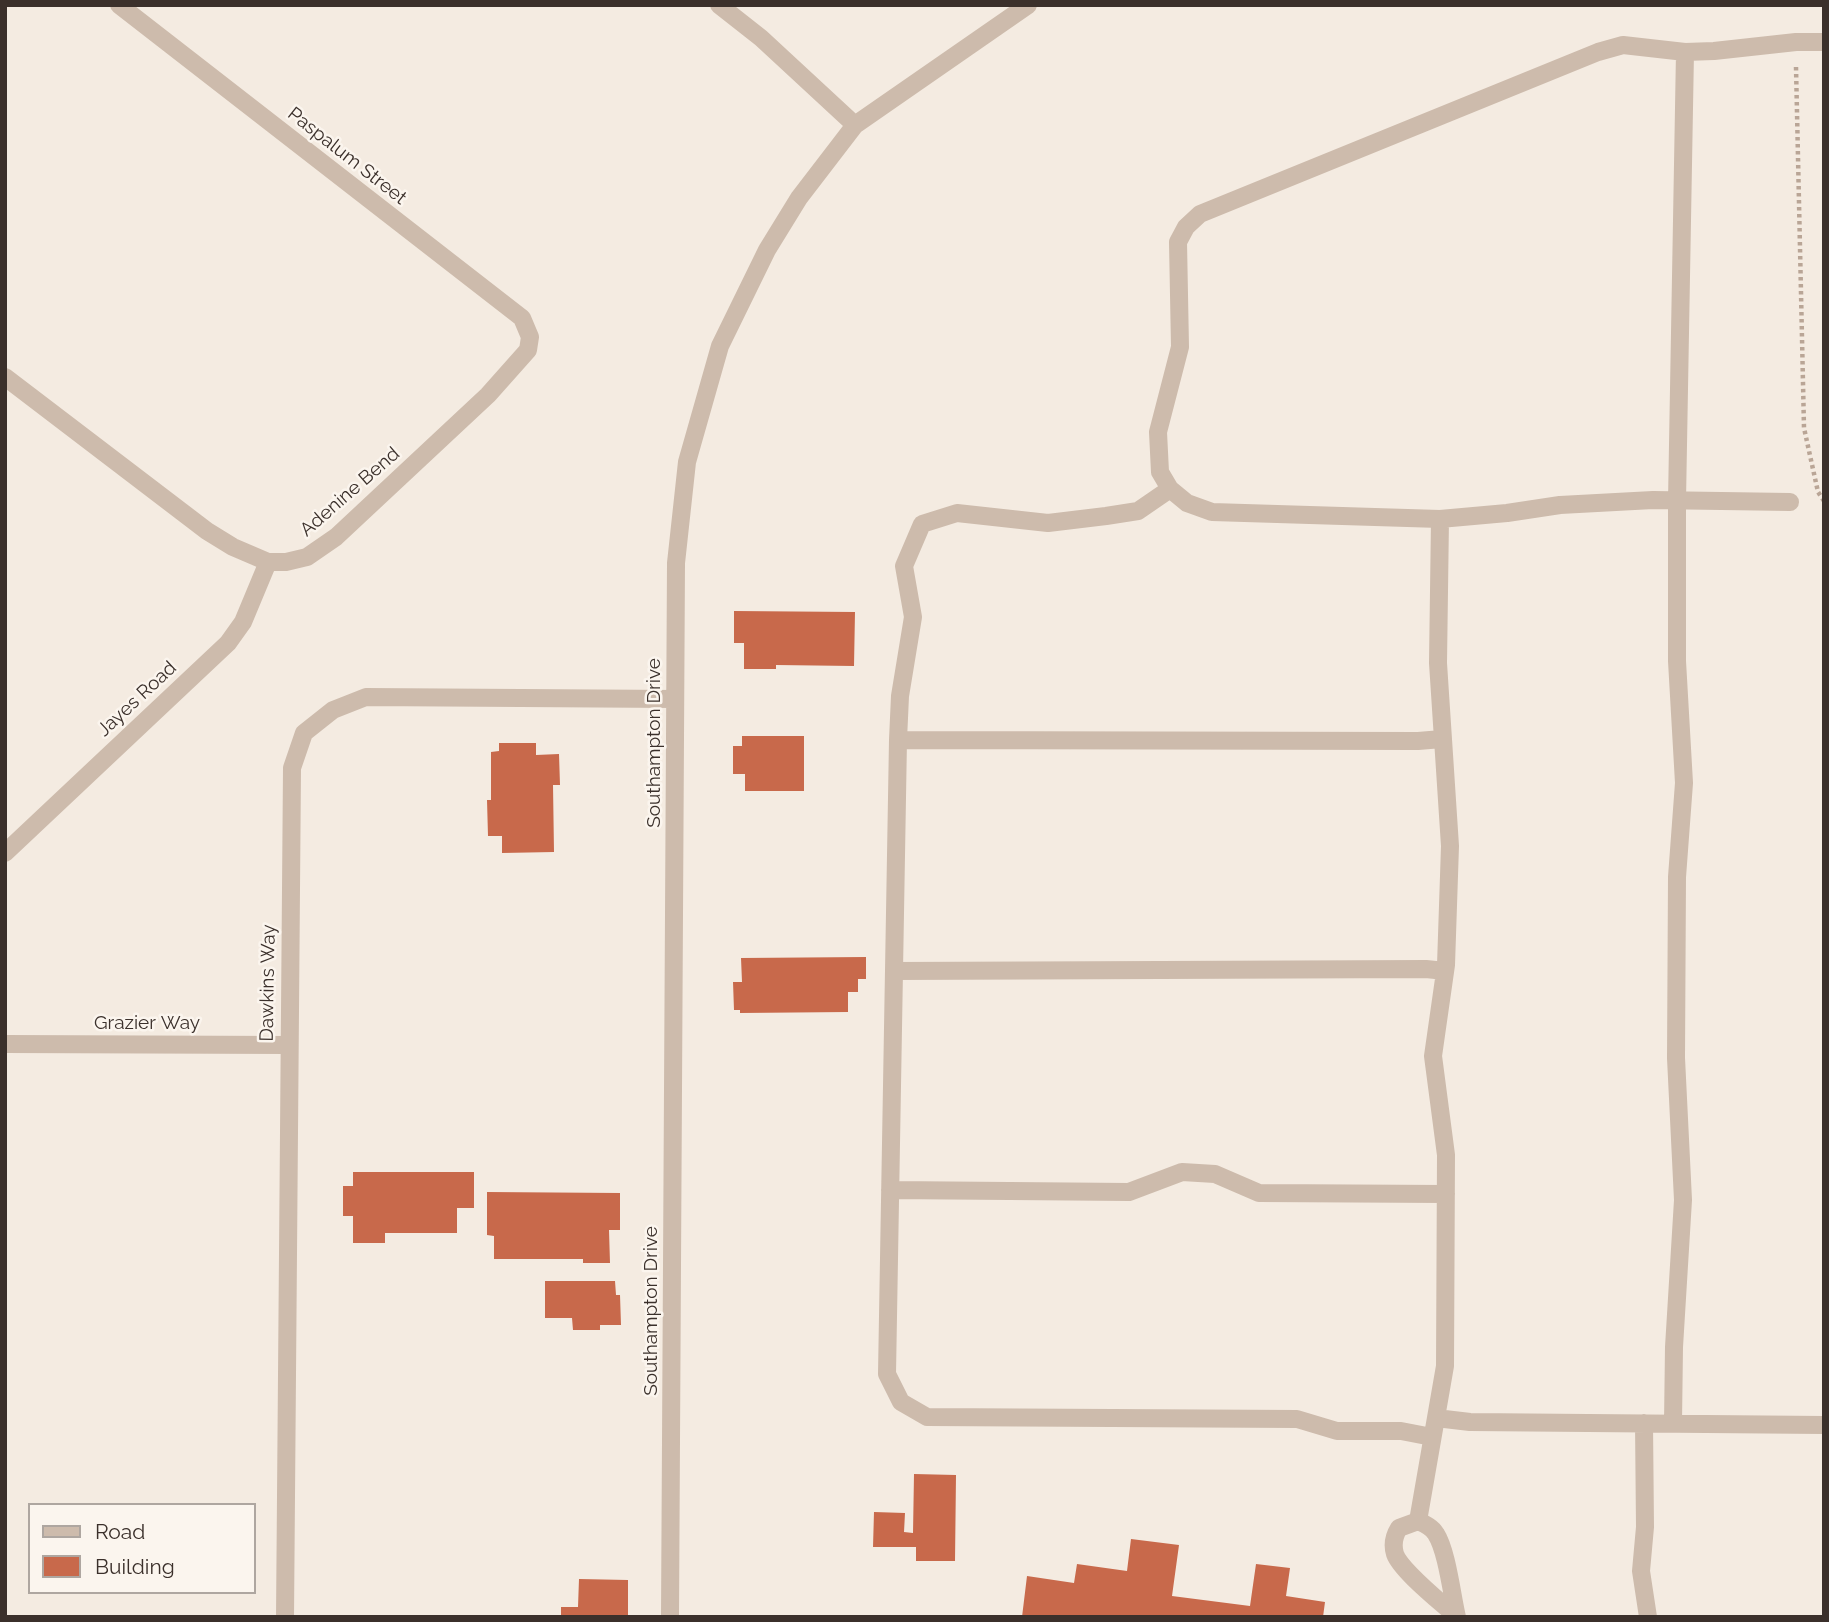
<!DOCTYPE html>
<html>
<head>
<meta charset="utf-8">
<style>
	body { margin:0 }
	#map { position:relative; width:1829px; height:1622px; overflow:hidden; background:#f4ebe1; font-family:Raleway,sans-serif }
	canvas { display:block }
	.frame { position:absolute; inset:0; border:7px solid #3b302b; pointer-events:none }
	.legend { position:absolute; left:28px; top:1503px; width:228px; height:91px; box-sizing:border-box; background:#fbf5ee; border:2px solid #aea6a0; margin:0; padding:9px 12px; list-style:none; font-size:21px; color:#3b302b }
	.legend li { display:flex; align-items:center; gap:14px; height:35px }
	.legend b { width:35px; border:2px solid #aea6a0 }
</style>
</head>
<body>
<div id="map">
<canvas width="1829" height="1622"></canvas>
<div class="frame"></div>
<ul class="legend">
<li><b style="height:9px;background:#cdbbac"></b>Road</li>
<li><b style="height:19px;background:#c8694b"></b>Building</li>
</ul>
</div>
<script>
const g = document.querySelector('canvas').getContext('2d');
g.lineJoin = 'round';
function fill(path, color) { g.fillStyle = color; g.fill(path, 'evenodd'); }
function trace(path, color, width, dash) { g.strokeStyle = color; g.lineWidth = width; g.lineCap = dash ? 'butt' : 'round'; g.setLineDash(dash || []); g.stroke(path); }
function drawText(font, color, halo, rows, align = 'center') {
  g.font = font + ' Raleway,sans-serif'; g.lineWidth = 5; g.setLineDash([]); g.textBaseline = 'middle'; g.strokeStyle = halo; g.fillStyle = color; for (const [text, x, y, turn = 0] of rows) {
    g.save(); g.translate(x, y); g.rotate((+turn || 0) * Math.PI / 180); g.textAlign = isNaN(turn) ? turn : align; if (halo) g.strokeText(text, 0, 0); g.fillText(text, 0, 0); g.restore();
  }
}
fill(new Path2D(`
	M734 611 855 612 854 666 776 665V669H744V643H734Z
	M742 736H804V791H745V774H733V746H742Z
	M499 743H536V755L559 754 560 785H553L554 852 502 853V836H488L487 800H491V752L499 751Z
	M866 957V979H858V992H848V1012L740 1013V1010H734L733 982H742L741 958Z
	M353 1172H474V1208H457V1233H385V1243H353V1216H343V1186H353Z
	M487 1192 620 1193V1230H609L610 1263H583V1259H494V1236L487 1235Z
	M545 1281H615L616 1295H620L621 1325H600V1330H573L572 1318H545Z
	M914 1474 956 1475 955 1561H916V1547H873L874 1512 905 1513 904 1532 913 1533Z
	M1131 1539 1179 1545 1172 1596 1250 1606 1256 1564 1290 1568 1286 1596 1325 1602 1323 1617H1022L1027 1576 1074 1583 1077 1564 1127 1571Z
	M579 1579 628 1580V1617H561V1607H578Z`), '#c8694b');
trace(new Path2D(`
	M1796 67 1804 428 1818 492 1824 501`), '#b9a596', 4.5, [3.5, 3.5]);
trace(new Path2D(`
	M719 5 761 38 855 125
	M5 377 207 531 233 547 268 562H286L307 557 336 537 488 395 528 350 530 337 522 318 119 5
	M1170 489 1138 511 1106 516 1048 523 957 513 922 524 904 566 913 617 900 696 898 740 887 1374 901 1402 927 1417 1297 1419 1337 1431H1401L1432 1437
	M1790 502 1653 500 1560 505 1507 513 1440 519 1212 512 1187 503 1170 489 1160 472 1158 432 1180 347 1178 242 1186 227 1200 214 1598 52 1623 45 1685 52 1714 51 1796 42H1824
	M898 740 1418 741 1442 739
	M5 853 228 643 243 622 268 562
	M894 971 1426 969 1445 971
	M5 1044 288 1045
	M890 1190 1129 1192 1182 1172 1215 1174 1259 1193 1446 1194
	M1436 1418 1470 1422 1824 1425
	M1644 1423 1645 1527 1641 1571 1648 1617
	M1673 1423 1674 1347 1683 1200 1676 1058 1677 877 1684 783 1677 661V501L1685 52
	M1418 1521 1445 1366 1446 1155 1433 1056 1446 965 1450 846 1438 663 1440 519
	M1418 1521C1425 1524 1432 1527 1436 1534 1447 1551 1452 1596 1457 1617 1442 1603 1401 1571 1395 1554 1392 1544 1394 1536 1399 1528Z
	M285 1617 292 768 304 733 333 710 366 697 675 699
	M670 1617 676 563 687 462 720 346 767 250 799 198 855 125 1028 5`), '#cdbbac', 18);
drawText('19px', '#3b302b', '#fbf5ee', [
	["Paspalum Street",347,156,38],
	["Adenine Bend",350,492,-41],
	["Jayes Road",137,699,-43],
	["Southampton Drive",654,743,-90],
	["Dawkins Way",268,983,-89],
	["Grazier Way",147,1023],
	["Southampton Drive",651,1311,-90]
]);
</script>
</body>
</html>
